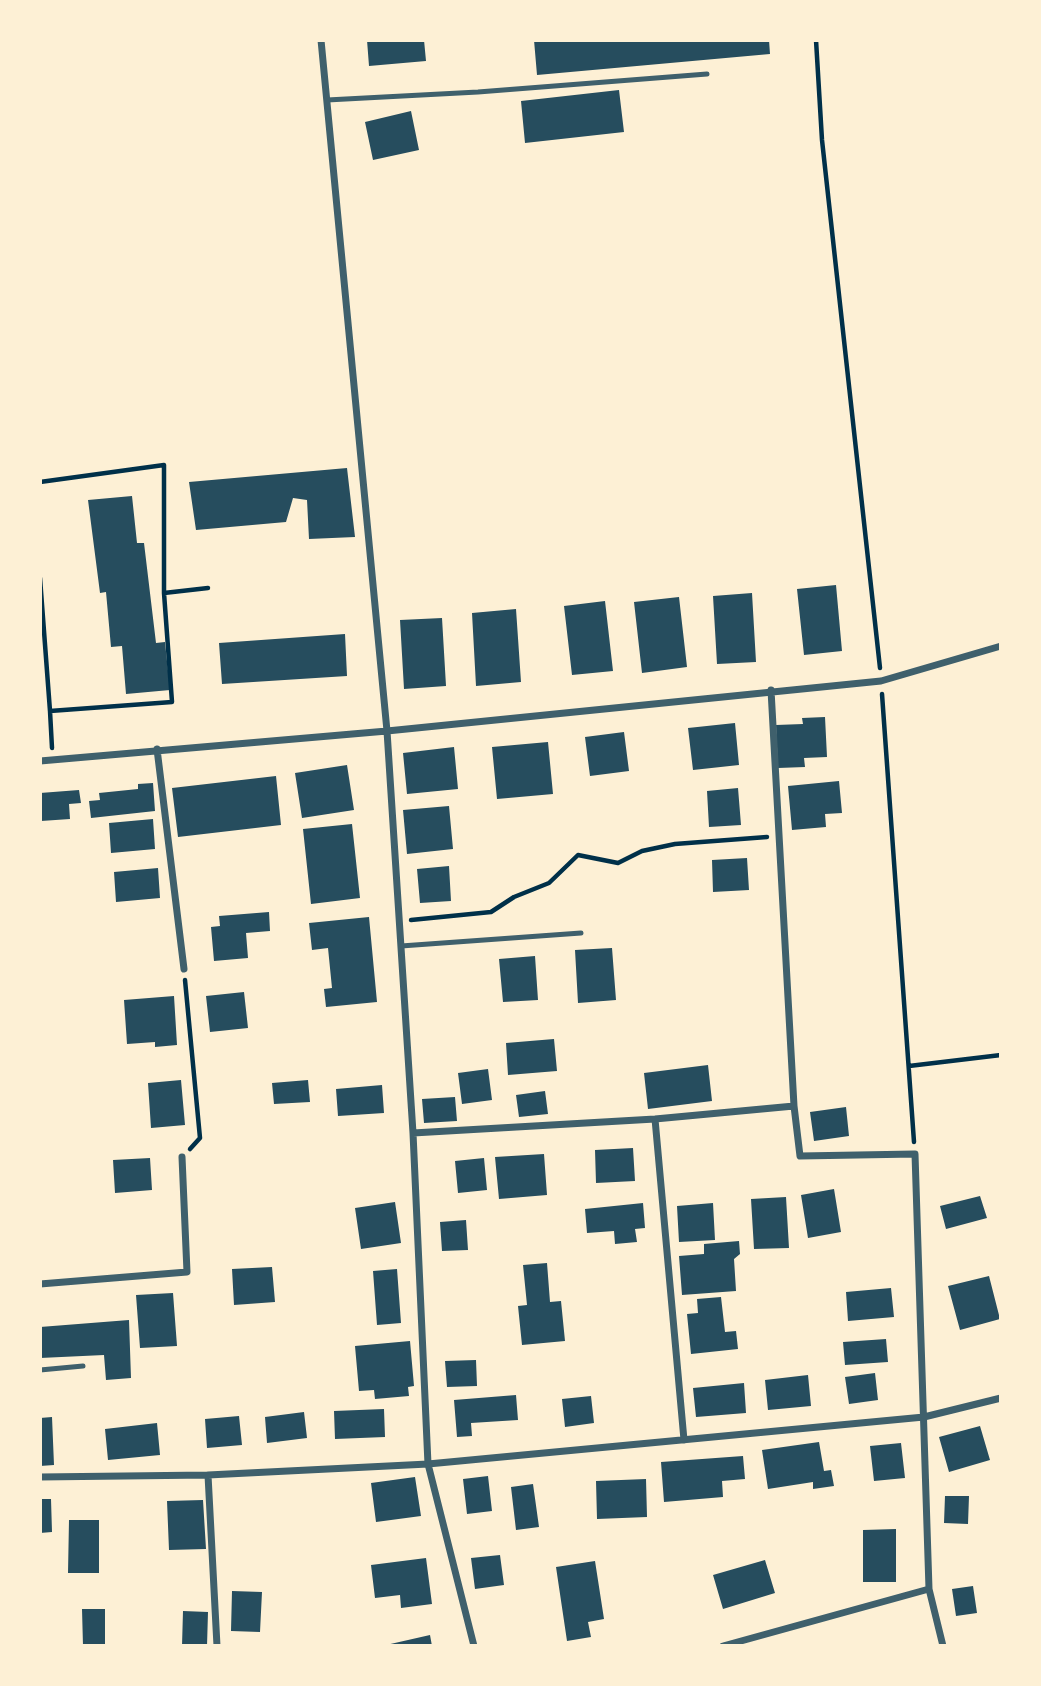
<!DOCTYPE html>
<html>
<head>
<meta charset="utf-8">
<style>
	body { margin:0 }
	#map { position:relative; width:1041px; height:1686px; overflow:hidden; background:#fdf0d5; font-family:Inter,sans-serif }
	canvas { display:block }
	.frame { position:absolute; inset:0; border:42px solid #fdf0d5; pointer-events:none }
</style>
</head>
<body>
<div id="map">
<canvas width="1041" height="1686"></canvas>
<div class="frame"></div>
</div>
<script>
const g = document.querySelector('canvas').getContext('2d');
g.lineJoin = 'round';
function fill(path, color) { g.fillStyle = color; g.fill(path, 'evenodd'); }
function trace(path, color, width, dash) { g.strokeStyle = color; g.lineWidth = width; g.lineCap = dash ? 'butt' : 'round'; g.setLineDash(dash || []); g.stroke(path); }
fill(new Path2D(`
	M367 40H424L426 61 369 66Z
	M534 40H769L770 54 537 75Z
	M619 90 624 132 525 143 521 101Z
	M411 111 419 150 373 160 365 122Z
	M347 468 355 537 309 539 307 500 293 498 286 522 196 530 189 482Z
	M132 496 137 543H144L156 643 165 642 170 690 126 694 122 646 111 647 106 592 100 593 88 500Z
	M836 585 842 651 804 655 797 589Z
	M752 593 756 662 717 664 713 596Z
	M679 597 687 667 642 673 634 602Z
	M605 601 613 671 572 675 564 606Z
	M516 609 521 682 476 686 472 613Z
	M442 618 446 686 404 689 400 620Z
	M345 634 347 676 222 684 219 643Z
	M825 717 827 757 804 758 805 767 778 768 776 725 803 724 802 718Z
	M735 723 739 765 693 770 688 728Z
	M624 732 629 771 590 776 585 737Z
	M548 742 553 794 497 799 492 747Z
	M454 747 458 789 407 794 403 753Z
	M347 765 354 810 302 818 295 773Z
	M276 776 281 825 178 837 172 788Z
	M839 781 842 813 825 814 826 827 792 830 788 786Z
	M153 783 155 811 91 818 89 801 100 800 99 793 138 789V784Z
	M738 788 741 825 709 827 707 791Z
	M79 790 81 803 69 804 70 819 41 821 40 793Z
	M449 806 453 849 407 854 403 810Z
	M153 819 155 849 111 853 109 823Z
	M352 824 360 898 311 904 303 829Z
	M747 858 749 890 713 892 712 860Z
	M449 866 451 901 420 903 417 869Z
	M158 868 160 898 116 902 114 872Z
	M269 912 270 931 246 933 248 958 214 961 211 927 220 926 219 916Z
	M369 917 377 1002 326 1007 324 989 332 988 328 948 312 950 309 923Z
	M612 948 616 1000 578 1003 575 950Z
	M535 956 538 1000 503 1002 499 959Z
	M244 992 248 1028 210 1032 206 996Z
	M174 996 177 1045 155 1047V1042L127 1044 124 1000Z
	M554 1039 557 1071 508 1075 506 1043Z
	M708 1065 712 1101 648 1109 644 1073Z
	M488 1069 492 1100 462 1104 458 1073Z
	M181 1080 185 1125 151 1128 148 1083Z
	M308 1080 310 1102 274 1104 272 1083Z
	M382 1085 384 1113 338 1116 336 1089Z
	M545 1091 548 1114 519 1117 516 1095Z
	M455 1097 457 1121 424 1123 422 1099Z
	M846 1107 849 1136 814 1141 810 1112Z
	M633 1148 635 1181 596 1183 595 1150Z
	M544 1154 547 1195 499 1199 495 1157Z
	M150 1158 152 1190 115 1193 113 1160Z
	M484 1158 487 1190 458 1193 455 1161Z
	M834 1189 841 1232 808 1238 801 1195Z
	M980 1196 987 1218 946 1229 940 1206Z
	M786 1197 789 1248 754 1249 751 1199Z
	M395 1202 401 1243 361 1249 355 1208Z
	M643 1203 645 1228 635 1229 637 1242 615 1244 614 1231 587 1233 585 1209Z
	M713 1203 715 1240 679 1242 677 1206Z
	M466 1220 468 1250 442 1251 440 1222Z
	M739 1241 740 1254 734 1259 736 1291 682 1295 679 1256 704 1254V1244Z
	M547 1263 550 1302 561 1301 565 1341 522 1345 518 1306 527 1305 523 1265Z
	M272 1267 275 1302 234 1305 232 1269Z
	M397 1269 401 1323 377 1325 373 1271Z
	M989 1276 1000 1319 960 1330 948 1286Z
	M891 1288 894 1317 848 1321 846 1292Z
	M173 1293 177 1346 140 1348 136 1295Z
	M721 1297 725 1332 736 1331 738 1349 691 1354 687 1314 698 1313 697 1299Z
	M129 1320 131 1378 106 1380 104 1355 40 1358V1327Z
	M886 1339 888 1362 845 1365 843 1342Z
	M410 1341 414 1386 408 1387 409 1396 375 1399 374 1390 359 1391 355 1346Z
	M476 1360 477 1386 447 1387 445 1361Z
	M875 1373 878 1400 849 1404 845 1377Z
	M808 1375 811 1406 768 1410 765 1380Z
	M744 1383 746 1413 696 1417 693 1388Z
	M516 1395 518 1420 471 1423 472 1436 457 1437 454 1400Z
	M591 1396 594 1423 565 1427 562 1399Z
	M384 1409 385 1437 335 1439 334 1411Z
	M304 1412 307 1438 267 1443 265 1417Z
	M239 1416 242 1445 207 1448 205 1419Z
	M52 1417 54 1465 40 1466V1418Z
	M157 1423 160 1455 108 1460 105 1429Z
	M980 1426 990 1460 949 1472 939 1437Z
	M819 1442 824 1471 831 1470 834 1486 813 1489V1482L768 1489 762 1450Z
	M901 1443 905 1478 874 1481 870 1446Z
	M743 1456 745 1479 722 1481 723 1497 664 1502 661 1462Z
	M488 1476 492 1511 467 1514 463 1479Z
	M415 1477 421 1516 376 1522 371 1483Z
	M646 1479 647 1517 597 1519 596 1481Z
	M533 1484 539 1527 516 1530 511 1487Z
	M945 1496H969L968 1524 944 1523Z
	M40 1499H51L52 1532 40 1533Z
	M203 1500 206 1549 169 1550 167 1501Z
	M69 1520H99V1573H68Z
	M896 1529V1582H863V1530Z
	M500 1555 504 1585 475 1589 471 1558Z
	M426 1558 432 1604 401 1608 400 1595 375 1598 371 1565Z
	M765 1560 775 1593 723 1609 713 1575Z
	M595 1561 604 1619 588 1622 591 1637 567 1641 556 1567Z
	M973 1586 977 1613 956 1616 952 1589Z
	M232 1591 262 1592 260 1632 231 1631Z
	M82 1609H105V1646H83Z
	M183 1611 208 1612 207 1646H182Z
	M430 1635 432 1646H386V1645Z`), '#264d5e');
trace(new Path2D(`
	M816 40 822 140 880 668
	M40 482 164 465V593L172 702 50 711 40 578
	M164 593 208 588
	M882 694 914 1142
	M50 711 52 748
	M411 920 491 912 514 897 549 883 578 855 618 863 642 851 675 844 767 837
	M185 980 200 1138 190 1149
	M909 1066 1001 1055`), '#003049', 4.5);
trace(new Path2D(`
	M327 100 478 92 707 74
	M401 946 581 933
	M40 1370 83 1366`), '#3f606c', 5);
trace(new Path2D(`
	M321 40 387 731 413 1133 428 1464 474 1646
	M771 690 794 1106 800 1156 915 1154 929 1589 943 1646
	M157 749 184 969
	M40 761 387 731 881 681 1001 646
	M655 1119 684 1440
	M413 1133 655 1119 794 1106
	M40 1284 187 1272 182 1157
	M208 1475 217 1646
	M40 1477 208 1475 428 1464 924 1417 1001 1398
	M723 1646 929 1589`), '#3f606c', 7);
</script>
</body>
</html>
